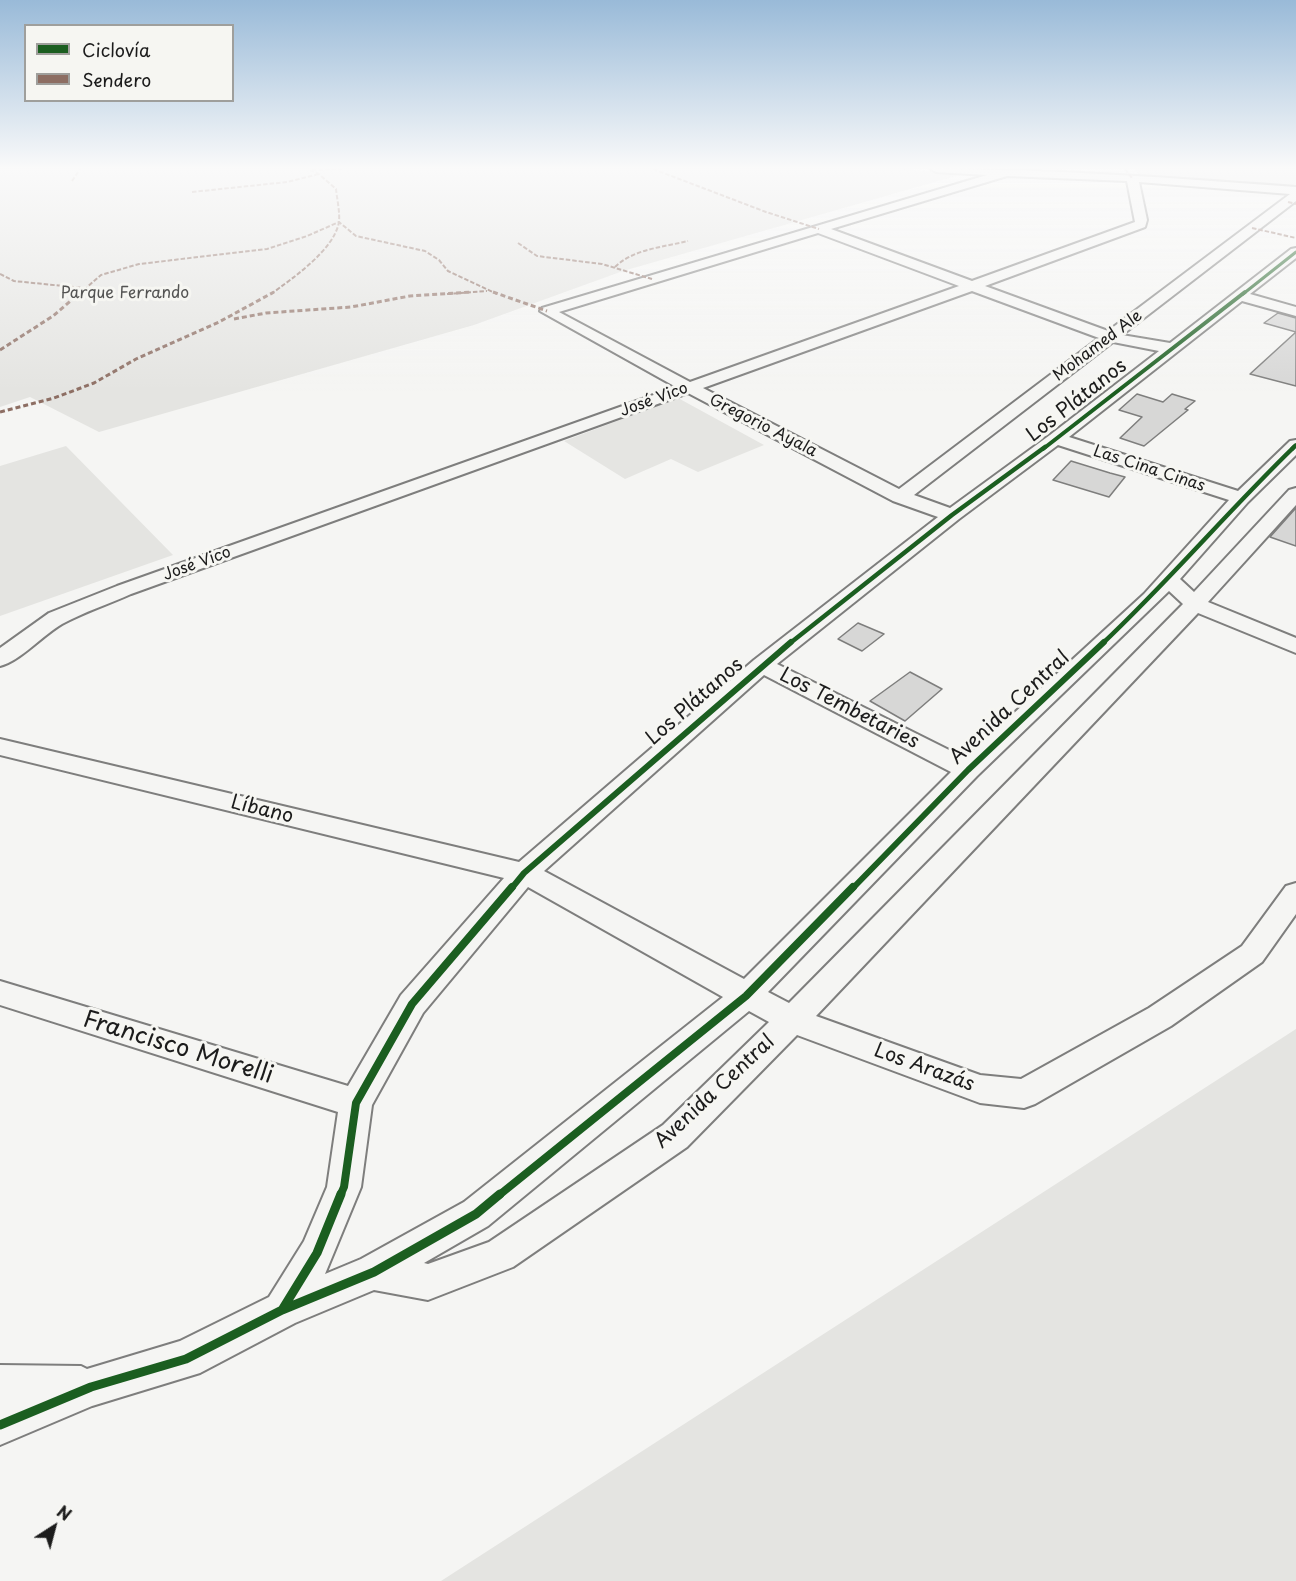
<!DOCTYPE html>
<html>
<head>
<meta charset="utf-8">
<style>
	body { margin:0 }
	#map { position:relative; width:1296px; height:1581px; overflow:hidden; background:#f5f5f3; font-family:"Playpen Sans",sans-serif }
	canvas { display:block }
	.legend { position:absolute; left:24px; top:24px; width:210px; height:78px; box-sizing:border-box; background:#f6f6f2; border:2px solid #9f9f9c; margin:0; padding:8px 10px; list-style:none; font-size:18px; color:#1c1c1c }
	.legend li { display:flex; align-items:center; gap:12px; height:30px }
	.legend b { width:30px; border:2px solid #9f9f9c }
	.north { position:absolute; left:24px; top:1497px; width:60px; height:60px; -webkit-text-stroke:4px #f6f6f2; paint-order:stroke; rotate:36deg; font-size:16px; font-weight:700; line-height:24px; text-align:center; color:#1c1c1c }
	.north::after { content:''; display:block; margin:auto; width:21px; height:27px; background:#1c1c1c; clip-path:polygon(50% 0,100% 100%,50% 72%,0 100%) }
</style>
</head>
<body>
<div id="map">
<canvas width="1296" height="1581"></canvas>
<ul class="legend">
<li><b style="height:8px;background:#1b5e20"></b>Ciclovía</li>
<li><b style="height:8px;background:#8d6e63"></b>Sendero</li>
</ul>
<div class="north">N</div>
</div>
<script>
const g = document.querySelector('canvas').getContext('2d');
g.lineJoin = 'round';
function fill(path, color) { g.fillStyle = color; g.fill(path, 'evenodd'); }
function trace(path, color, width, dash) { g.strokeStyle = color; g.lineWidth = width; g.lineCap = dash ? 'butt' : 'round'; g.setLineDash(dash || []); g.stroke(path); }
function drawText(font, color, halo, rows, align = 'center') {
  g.font = font + ' "Playpen Sans",sans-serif'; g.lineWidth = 6; g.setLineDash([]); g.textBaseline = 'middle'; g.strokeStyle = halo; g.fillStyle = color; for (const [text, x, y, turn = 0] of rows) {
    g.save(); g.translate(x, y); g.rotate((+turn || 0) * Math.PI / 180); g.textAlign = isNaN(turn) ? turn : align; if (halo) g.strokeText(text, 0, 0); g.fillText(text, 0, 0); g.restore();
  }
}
fill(new Path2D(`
	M678 398 764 445 698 472 671 459 625 479 564 441Z`), '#e5e5e2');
fill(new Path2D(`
	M0 169H901L963 174 623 271 474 325 99 432 30 397 0 407Z
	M1134 169H1296V189L1153 179 1140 176Z
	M66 446 173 555 0 616V466Z
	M1296 1029V1581H441Z`), '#e4e4e1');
const building = new Path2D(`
	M1278 313 1296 318V386L1250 374 1296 332 1264 323Z
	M1137 394 1163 402 1172 394 1195 401 1185 409 1188 410 1144 446 1120 438 1142 417 1119 410Z
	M1071 461 1110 473 1125 477 1109 497 1053 480Z
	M1296 508V546L1270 537Z
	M858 623 884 634 862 651 838 639Z
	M910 672 942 689 905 721 870 701Z`);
fill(building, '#d7d7d6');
trace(building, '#7e7e7d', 1.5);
const minor = new Path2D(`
	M931 169C1053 169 1174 178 1296 187V201L1122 335 1170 343 1291 249 1296 248V258L1250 294 1296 307V316L1242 301 1069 437 1238 491 1290 441 1296 440V455L1248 502 1180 579 1194 592 1289 490 1296 488V505L1208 602 1296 638V653L1198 613 816 1016 980 1075 1021 1079 1149 1008 1242 946 1286 886 1296 883V914L1262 962 1171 1026 1035 1104 1024 1108 980 1103 797 1035 687 1147 513 1267 428 1300 374 1290 295 1323 200 1373 92 1406 0 1445V1365L81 1366 87 1369 180 1341 269 1297 304 1241 327 1187 338 1112 0 1005V981L348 1086 401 995 504 878 0 755V739L519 862 754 660 938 517 893 501 688 393 131 594C109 604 84 612 62 624 43 635 20 661 0 666V648L49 613 117 586 676 387 540 311 542 308 987 175 936 172ZM1007 176 1127 181 1135 222 972 281 831 229ZM1139 182 1290 194 1108 331 985 286 1145 227 1147 220ZM818 233 959 286 690 382 559 312ZM972 291 1099 338 899 489 703 388ZM1113 342 1159 351 1050 435 950 508 914 495ZM1058 445 1229 500 1144 594 965 758 777 664 959 519ZM1169 591 1183 604 789 1003 768 992 977 776ZM764 675 951 772 744 979 544 871ZM528 887 723 997 464 1202 361 1259 325 1274 361 1187 372 1105 423 1013ZM749 1011 769 1022 663 1125 489 1242 428 1264 424 1263 488 1226Z`);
trace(minor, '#7e7e7d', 4);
fill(minor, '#f5f5f3');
trace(new Path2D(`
	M653 169 766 212 819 229
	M1125 169 1132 178
	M312 170 342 169
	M72 181 80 169
	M192 192 287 182 319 174
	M1288 202 1296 204
	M1252 228 1296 238
	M518 243 537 256 602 264 652 279
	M615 267C633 249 664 247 688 241
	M0 274 14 281 83 288
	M79 294 101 275 139 264 267 249 307 236 339 222 356 236 425 251 439 260 448 271 497 294
	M271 294C293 278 334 250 339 222 340 212 337 199 336 189L319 174 308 169
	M447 294 487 291`), '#8d6e63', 2, [4.5, 2]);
trace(new Path2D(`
	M493 292 547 311
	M234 319 266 313 351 307 410 296 471 292
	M0 350 53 316 81 292
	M0 412 54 398 94 383 136 359 219 322 274 292`), '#8d6e63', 3, [5, 3]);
trace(new Path2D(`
	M1243 294 1296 252`), '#1b5e20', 3);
trace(new Path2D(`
	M1043 449 1245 292
	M1292 449 1296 445`), '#1b5e20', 4);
trace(new Path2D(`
	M789 644 952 515 1045 447
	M1102 644C1169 581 1228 511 1294 447`), '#1b5e20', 4.5);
trace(new Path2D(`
	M511 889 524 873 791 642
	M852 889 968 770 1104 642`), '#1b5e20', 6);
trace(new Path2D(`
	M340 1196 344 1187 356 1103 412 1004 512 887
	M498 1196 746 996 853 887`), '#1b5e20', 8);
trace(new Path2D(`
	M282 1310 317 1253 341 1194
	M0 1425 91 1387 186 1359 282 1310 374 1272 476 1214 500 1194`), '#1b5e20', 9);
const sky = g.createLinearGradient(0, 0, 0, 391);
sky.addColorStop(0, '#99bad8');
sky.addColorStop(0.43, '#fafafa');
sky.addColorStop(1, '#fafafa00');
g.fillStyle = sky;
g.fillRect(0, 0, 1296, 391);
drawText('16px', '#545453', '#f6f6f2', [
	["Parque Ferrando",125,294]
]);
drawText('16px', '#1c1c1c', '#f6f6f2', [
	["Mohamed Ale",1098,346,-37],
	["José Vico",654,400,-20],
	["Gregorio Ayala",763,426,27],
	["Las Cina Cinas",1149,469,18],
	["José Vico",197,564,-20]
]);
drawText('20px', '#1c1c1c', '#f6f6f2', [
	["Los Plátanos",1077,401,-38],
	["Los Plátanos",695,702,-41],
	["Avenida Central",1010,708,-43],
	["Los Tembetaries",849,709,27],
	["Líbano",262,810,14],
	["Los Arazás",924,1068,20],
	["Avenida Central",715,1092,-43]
]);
drawText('24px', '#1c1c1c', '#f6f6f2', [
	["Francisco Morelli",178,1048,17]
]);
</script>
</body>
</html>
